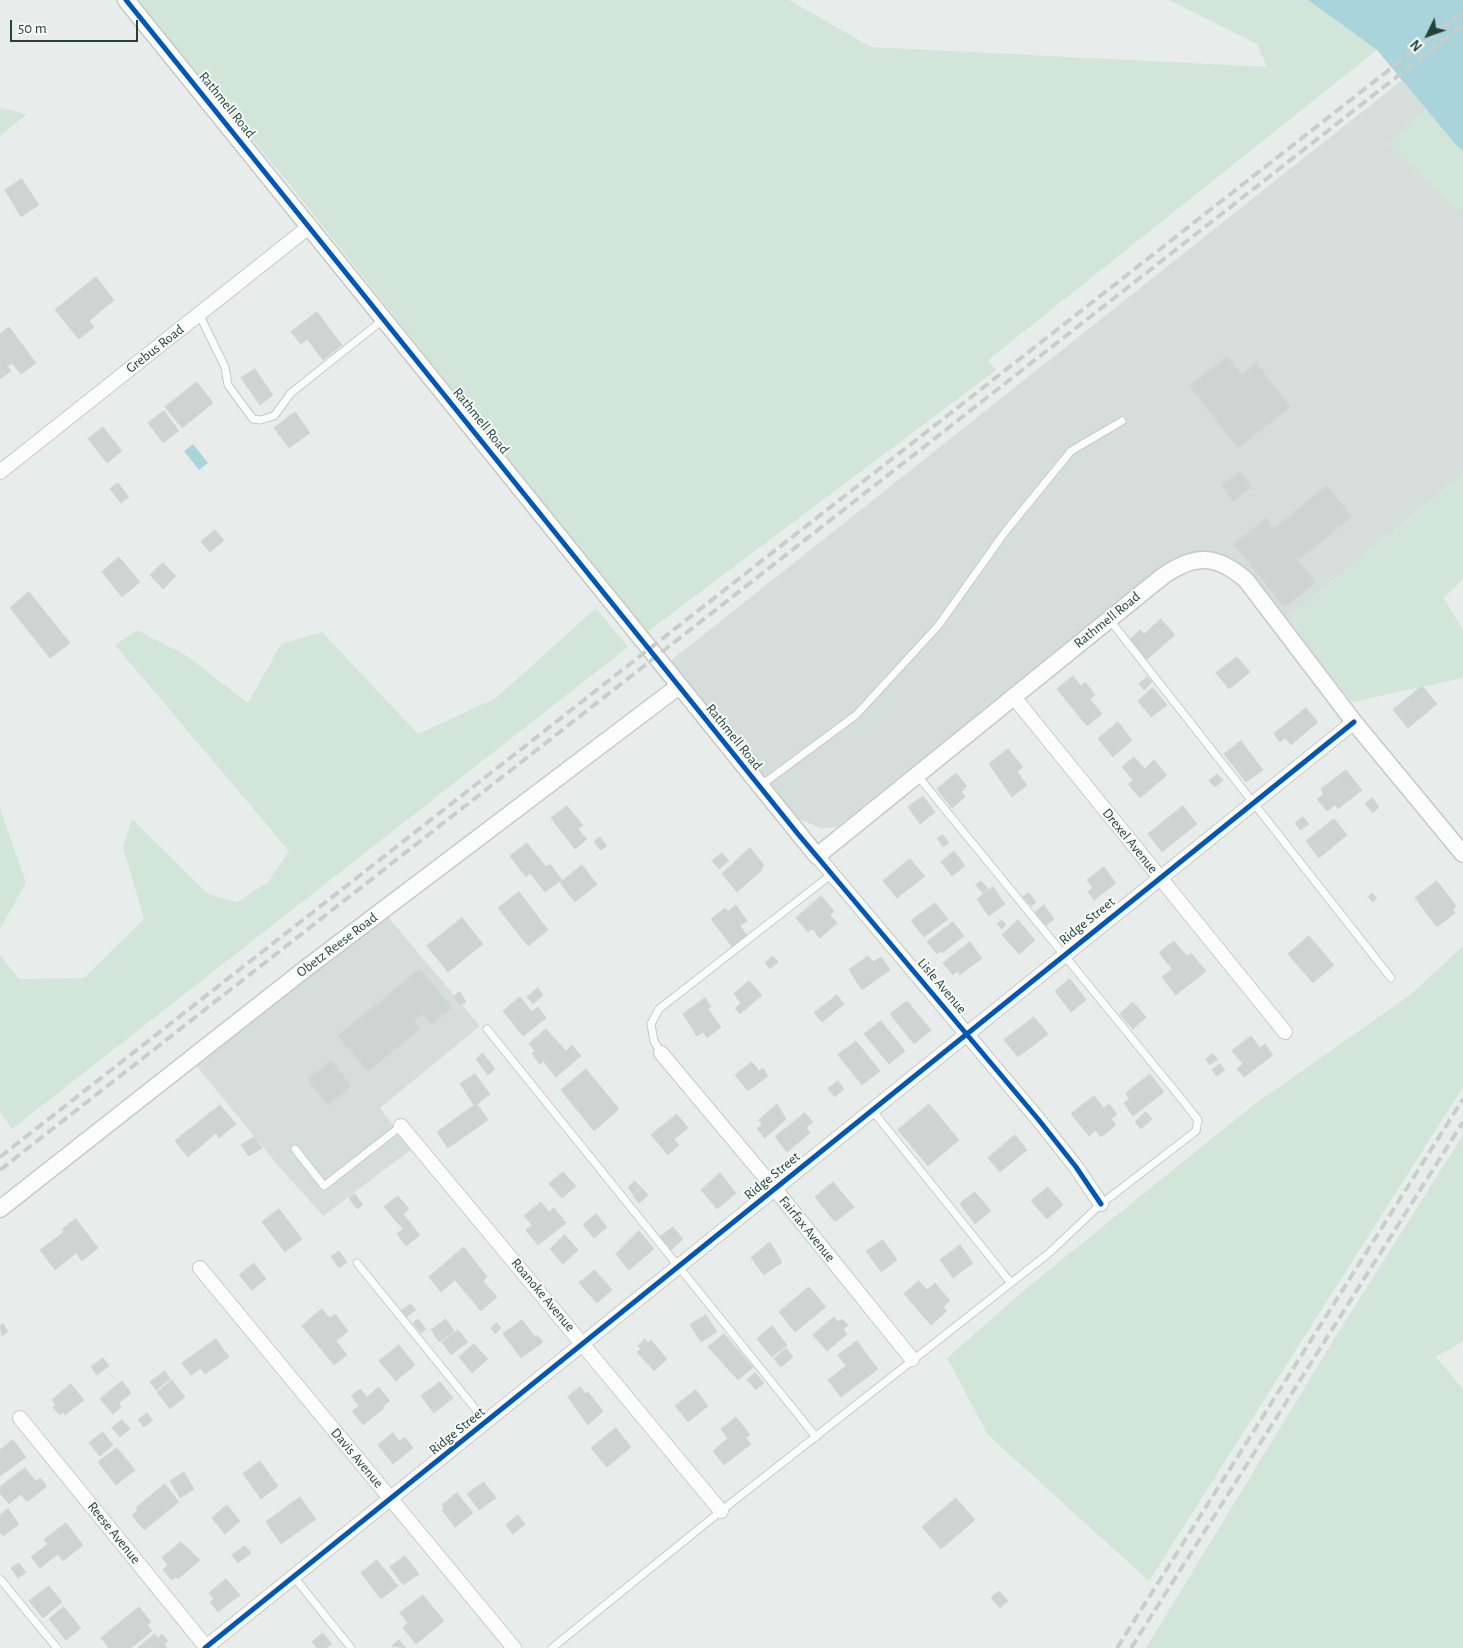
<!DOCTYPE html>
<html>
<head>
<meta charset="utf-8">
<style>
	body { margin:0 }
	#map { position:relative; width:1463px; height:1648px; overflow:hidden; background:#e8edeb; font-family:"Alegreya Sans",sans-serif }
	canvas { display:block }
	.north { position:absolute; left:1403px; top:10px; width:50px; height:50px; -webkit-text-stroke:4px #f7fbf9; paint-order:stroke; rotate:228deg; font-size:14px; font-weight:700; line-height:20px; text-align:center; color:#24423a }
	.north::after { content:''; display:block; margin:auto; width:18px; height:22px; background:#24423a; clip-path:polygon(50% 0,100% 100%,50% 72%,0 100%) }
	.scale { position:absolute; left:10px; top:20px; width:128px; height:22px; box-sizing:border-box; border:2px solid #24423a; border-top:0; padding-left:6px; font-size:15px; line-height:18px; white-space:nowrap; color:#24423a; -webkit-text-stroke:4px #f7fbf9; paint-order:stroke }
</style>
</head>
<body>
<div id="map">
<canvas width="1463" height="1648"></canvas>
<div class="north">N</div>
<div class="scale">50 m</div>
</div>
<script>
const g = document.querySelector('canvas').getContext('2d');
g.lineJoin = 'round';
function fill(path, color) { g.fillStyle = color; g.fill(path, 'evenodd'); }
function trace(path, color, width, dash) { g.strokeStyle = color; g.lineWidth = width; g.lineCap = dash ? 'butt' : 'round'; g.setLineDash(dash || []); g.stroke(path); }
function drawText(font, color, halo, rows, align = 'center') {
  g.font = font + ' "Alegreya Sans",sans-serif'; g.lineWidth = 4; g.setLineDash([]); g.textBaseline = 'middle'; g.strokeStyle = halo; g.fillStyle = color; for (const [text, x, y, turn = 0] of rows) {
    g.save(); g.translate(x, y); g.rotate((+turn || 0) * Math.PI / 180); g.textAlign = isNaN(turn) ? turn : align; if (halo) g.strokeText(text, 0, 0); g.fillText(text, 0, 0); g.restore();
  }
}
fill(new Path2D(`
	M1402 80 1427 110 1387 144 1463 212V474L1285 619 1227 558 1188 553 1137 585 837 827 820 828 795 817 669 662Z
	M388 917 480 1026 380 1108 412 1149 323 1216 275 1162 195 1064Z`), '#d6dedb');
fill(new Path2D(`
	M136 0H789L871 47 1267 67 1257 44 1169 0H1308L1377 50 988 360 996 370 646 633 287 181Z
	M0 108 27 114 0 136Z
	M1427 110 1463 151V212L1387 144Z
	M1463 474V579L1444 598 1463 630V678L1352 702 1285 619Z
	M596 608 628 647 12 1129 0 1112V955L19 979 84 978 144 919 123 847 132 819 208 894 237 902 267 883 289 851 115 645 137 630 187 656 248 703 281 644 322 632 418 734 496 698Z
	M0 808 26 883 0 929Z
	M1463 946V1087L1149 1581 988 1435 947 1358 1028 1287 1252 1106 1410 995Z
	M1463 1135V1341L1436 1357 1463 1389V1648H1146L1336 1336Z`), '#d1e6d8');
fill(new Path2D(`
	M1308 0H1463V151L1457 146 1377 50Z
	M193 444 208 463 199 470 184 451Z`), '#a9d4db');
const building = new Path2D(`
	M22 179 39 205 21 217 5 190Z
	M96 277 114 300 89 321 94 327 79 339 55 310Z
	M317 312 342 345 323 360 307 339 301 344 291 332Z
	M9 327 36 363 21 374 12 363 7 366 11 371 0 379V334Z
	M1227 357 1242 375 1256 363 1290 407 1238 448 1190 386Z
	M255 369 273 395 260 405 241 378Z
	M197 382 213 403 182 428 165 407Z
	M164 411 179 431 163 443 148 423Z
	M295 412 310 433 289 448 274 428Z
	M103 427 122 451 107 463 88 439Z
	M1240 472 1251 487 1233 501 1222 485Z
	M118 483 129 497 121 503 110 489Z
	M1327 486 1352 517 1298 560 1315 583 1284 607 1234 544 1266 518 1274 528Z
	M215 530 224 540 210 552 201 542Z
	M119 557 140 582 122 597 102 572Z
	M163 563 176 576 163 589 150 575Z
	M29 592 70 643 50 658 10 608Z
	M1161 619 1175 635 1146 660 1129 640 1140 630 1144 634Z
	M1237 657 1250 672 1229 689 1216 673Z
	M1073 676 1081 686 1085 682 1095 695 1090 699 1102 714 1087 726 1057 689Z
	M1147 677 1152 682 1144 690 1139 684Z
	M1422 686 1437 704 1408 728 1393 710Z
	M1153 688 1167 705 1151 717 1138 701Z
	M1306 708 1318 722 1291 745 1285 738 1280 742 1274 734Z
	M1118 722 1132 740 1113 757 1098 739Z
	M1241 741 1263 770 1246 782 1224 754Z
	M1008 749 1023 767 1017 772 1027 785 1012 797 989 764Z
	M1134 757 1145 769 1154 760 1167 775 1140 798 1128 784 1133 780 1122 767Z
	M1346 770 1362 790 1338 809 1335 805 1327 811 1317 799 1324 794 1321 789Z
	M956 773 967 786 961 792 965 797 952 808 937 789Z
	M1217 774 1223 780 1215 787 1209 781Z
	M923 796 935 812 920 824 908 807Z
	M1372 798 1379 807 1373 813 1365 804Z
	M567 806 583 825 578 829 587 839 575 849 551 818Z
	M1183 806 1197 824 1162 852 1148 834Z
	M1303 817 1309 824 1300 830 1295 823Z
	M1334 819 1347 835 1319 858 1306 841Z
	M943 835 949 843 943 847 937 838Z
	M600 837 607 846 600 850 594 842Z
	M527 843 546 867 550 864 562 880 545 892 530 873 526 877 510 856Z
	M750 848 764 865 761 868 762 870 737 892 722 874Z
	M954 851 965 866 952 876 941 862Z
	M722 853 729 861 719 869 712 861Z
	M910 859 925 876 897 898 883 881Z
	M582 865 597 884 575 902 560 883Z
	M1104 867 1116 883 1094 900 1088 892 1093 888 1087 880Z
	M981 881 988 889 983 893 976 885Z
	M1437 881 1456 906 1453 909 1455 913 1437 927 1415 898Z
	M993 887 1005 904 989 916 977 899Z
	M519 892 548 930 528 946 498 908Z
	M1029 893 1036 902 1031 906 1023 897Z
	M1372 893 1377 898 1373 902 1368 897Z
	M821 896 834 911 830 915 837 923 820 938 812 929 808 932 796 918Z
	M935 903 948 919 924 937 911 921Z
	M736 905 747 921 740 926 748 937 733 948 711 919 725 908 728 911Z
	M1044 905 1054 919 1046 926 1035 912Z
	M462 918 483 944 448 972 427 946Z
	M1002 920 1006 925 1002 929 997 924Z
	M1018 920 1035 940 1019 954 1002 935Z
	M953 922 964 936 942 953 940 951 937 954 927 942Z
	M1309 936 1334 965 1313 983 1288 954Z
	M1174 941 1187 956 1191 953 1206 971 1176 995 1162 977 1172 969 1159 953Z
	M970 942 982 958 960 975 958 971 953 975 943 963Z
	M773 956 778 962 770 969 765 963Z
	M868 956 874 962 881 957 890 970 862 990 849 970Z
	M420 969 452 1008 432 1024 423 1014 414 1021 420 1029 368 1071 338 1036Z
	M1070 979 1086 1000 1071 1012 1055 991Z
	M749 981 762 995 740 1014 735 1008 741 1003 734 994Z
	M538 988 543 995 533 1004 527 997Z
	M460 992 466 1002 460 1005 454 996Z
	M837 995 844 1004 822 1022 814 1013Z
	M520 997 532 1012 538 1007 546 1018 523 1036 503 1011Z
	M705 998 711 1006 708 1009 721 1027 707 1038 703 1032 697 1036 683 1014Z
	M907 1001 931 1030 914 1044 890 1014Z
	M1133 1002 1146 1017 1133 1029 1120 1014Z
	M1034 1017 1048 1034 1018 1057 1004 1040Z
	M881 1021 905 1051 889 1064 864 1034Z
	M546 1029 566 1051 572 1045 581 1056 556 1077 543 1061 540 1064 532 1054 535 1051 529 1044Z
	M1251 1036 1260 1048 1265 1044 1273 1055 1244 1077 1237 1069 1243 1064 1232 1051Z
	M856 1041 880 1071 862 1085 838 1055Z
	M483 1053 495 1069 488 1075 476 1059Z
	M1213 1054 1218 1059 1210 1065 1206 1059Z
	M331 1061 351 1086 328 1105 308 1080Z
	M752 1062 759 1071 763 1068 768 1076 748 1091 735 1075Z
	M1220 1064 1225 1070 1217 1076 1212 1070Z
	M586 1069 619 1109 594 1131 561 1090Z
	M475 1074 490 1094 477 1104 488 1120 448 1148 437 1132 474 1105 460 1084Z
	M1150 1074 1164 1092 1133 1116 1124 1103 1129 1099 1126 1093Z
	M838 1081 844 1089 835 1097 828 1089Z
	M1094 1096 1104 1108 1109 1104 1117 1114 1111 1119 1116 1125 1101 1137 1096 1130 1089 1136 1071 1114Z
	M777 1104 786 1119 765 1138 757 1129 762 1124 759 1120Z
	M929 1104 959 1140 928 1166 898 1130Z
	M220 1105 236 1124 219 1138 216 1133 188 1157 175 1141Z
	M1146 1112 1152 1119 1141 1129 1135 1122Z
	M805 1113 813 1122 806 1128 810 1133 787 1152 775 1137Z
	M677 1114 688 1128 674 1139 679 1145 668 1155 651 1135Z
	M1015 1135 1027 1150 1000 1172 988 1158Z
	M254 1137 262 1148 249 1156 241 1145Z
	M563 1172 576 1186 562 1198 549 1184Z
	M720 1173 736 1193 717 1209 701 1190Z
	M635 1181 641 1187 633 1194 628 1187Z
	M833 1182 854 1207 835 1222 815 1197Z
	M1048 1187 1063 1205 1047 1219 1031 1201Z
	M642 1188 648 1195 639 1203 633 1196Z
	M975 1192 991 1211 975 1224 960 1204Z
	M355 1194 363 1205 357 1209 349 1198Z
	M398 1196 409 1209 403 1214 420 1235 406 1246 397 1234 403 1229 384 1207Z
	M541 1202 549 1212 554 1208 566 1223 538 1245 526 1230 532 1225 524 1216Z
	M279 1209 302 1239 285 1252 262 1222Z
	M596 1214 607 1227 594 1238 583 1225Z
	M76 1219 98 1248 82 1261 76 1253 55 1270 40 1250 64 1232 62 1229Z
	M673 1227 683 1239 671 1250 660 1237Z
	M639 1231 654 1249 629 1270 616 1254Z
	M565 1235 578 1250 563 1264 550 1249Z
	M883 1240 897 1260 881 1272 866 1251Z
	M770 1242 782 1262 764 1275 751 1258Z
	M960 1245 973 1263 953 1278 940 1260Z
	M464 1247 487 1277 483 1281 497 1297 481 1311 455 1280 441 1292 429 1277Z
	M339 1251 347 1262 339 1268 331 1257Z
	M254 1263 266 1279 252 1290 239 1275Z
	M595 1270 612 1290 597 1303 579 1283Z
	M919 1281 927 1290 935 1283 950 1301 943 1307 947 1311 931 1325 904 1294Z
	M809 1287 826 1307 795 1332 779 1312Z
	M411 1304 416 1310 406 1317 401 1311Z
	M322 1309 330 1318 335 1314 348 1331 336 1341 347 1355 334 1365 302 1326Z
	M706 1315 717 1332 701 1342 690 1325Z
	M834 1317 838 1322 842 1319 848 1325 843 1329 847 1334 827 1351 813 1335Z
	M418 1319 426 1329 421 1333 413 1323Z
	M446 1319 454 1331 439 1342 431 1330Z
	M522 1320 535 1337 537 1335 543 1342 521 1358 503 1334Z
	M497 1323 501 1328 495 1334 491 1328Z
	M3 1324 8 1331 2 1336 0 1326Z
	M772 1326 787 1345 772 1357 757 1339Z
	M458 1330 468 1342 451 1355 442 1342Z
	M724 1334 753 1367 738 1380 708 1347Z
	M216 1339 229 1357 205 1374 201 1368 191 1375 182 1363Z
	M645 1339 648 1343 651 1340 667 1359 654 1371 637 1352 641 1349 638 1346Z
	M857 1341 878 1369 841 1397 828 1380 846 1366 838 1355Z
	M474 1344 488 1359 472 1373 459 1357Z
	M399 1345 415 1365 396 1381 379 1361Z
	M786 1348 793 1357 781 1367 774 1359Z
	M103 1358 109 1366 97 1375 91 1367Z
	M165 1371 170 1379 156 1390 150 1382Z
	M755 1373 764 1383 756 1390 747 1380Z
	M172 1380 185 1397 170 1409 157 1392Z
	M122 1381 131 1393 119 1403 121 1407 113 1414 100 1399Z
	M440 1382 453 1398 434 1413 421 1396Z
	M71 1384 84 1400 65 1415 63 1412 60 1415 53 1407 56 1406 52 1400Z
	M379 1387 390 1401 383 1406 384 1408 363 1425 352 1411 359 1406 351 1396 360 1389 367 1397Z
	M580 1387 586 1394 588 1392 603 1411 588 1425 568 1397Z
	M696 1390 708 1406 688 1422 675 1406Z
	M147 1413 153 1420 144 1427 138 1420Z
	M736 1417 750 1435 746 1438 751 1444 724 1465 713 1451 728 1438 721 1429Z
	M122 1420 130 1429 120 1437 112 1428Z
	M616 1428 631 1447 607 1467 591 1448Z
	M103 1432 113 1445 100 1456 89 1443Z
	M393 1433 399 1441 405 1437 413 1448 393 1464 378 1445Z
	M13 1440 26 1457 0 1476V1450Z
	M117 1448 135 1470 116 1485 98 1462Z
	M260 1461 278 1486 261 1499 243 1474Z
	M25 1468 36 1481 40 1478 47 1486 27 1502 21 1494 9 1504 0 1493V1487Z
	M184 1472 194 1489 180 1498 170 1481Z
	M484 1482 496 1498 479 1510 467 1494Z
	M165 1484 179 1502 144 1530 132 1515 138 1510 136 1508Z
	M457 1493 473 1513 455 1527 442 1510 444 1508 442 1505Z
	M300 1497 316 1519 281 1544 266 1522Z
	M956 1498 975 1520 941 1549 922 1527Z
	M227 1505 240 1521 225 1534 212 1518Z
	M8 1509 19 1524 3 1536 0 1532V1515Z
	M518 1515 525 1524 513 1534 506 1525Z
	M66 1523 83 1545 63 1561 58 1554 40 1568 31 1557 48 1544 44 1540Z
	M181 1542 200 1560 178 1579 176 1577 172 1580 163 1570 168 1565 162 1558Z
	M245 1546 251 1553 238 1563 232 1555Z
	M405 1556 419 1574 403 1585 390 1567Z
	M377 1560 398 1586 381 1599 361 1573Z
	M19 1563 26 1572 18 1578 11 1568Z
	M226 1579 240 1595 218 1612 210 1602 214 1599 209 1593Z
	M49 1586 62 1602 43 1618 29 1601Z
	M999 1591 1008 1601 1000 1608 991 1598Z
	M423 1595 444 1621 416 1644 403 1628 408 1623 400 1613Z
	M64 1607 81 1628 66 1640 49 1619Z
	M139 1607 151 1622 147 1625 152 1631 131 1648H109L101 1638Z
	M323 1633 332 1644 326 1648H317L312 1642Z
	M155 1634 158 1638 162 1634 168 1641 164 1644 167 1648H138Z
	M399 1640 406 1648 392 1646Z`);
fill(building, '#cfd4d2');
trace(building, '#d1d6d4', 1);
const service = new Path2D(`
	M199 314 225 367 228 385 253 419 260 420 274 416 291 393 384 319
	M1109 619 1391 978
	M760 786 856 715 938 626 1005 532 1071 451 1122 421
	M487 1029 816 1437
	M661 1053 654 1041 651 1024 659 1009 832 874
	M872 1110 1011 1283
	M295 1149 324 1186 401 1126
	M357 1263 486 1422
	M294 1577 351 1648
	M0 1579 57 1648
	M552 1648 721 1511 1049 1253 1101 1204 1196 1131 1198 1120 1184 1102 917 775`);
const minor = new Path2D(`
	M0 472 310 226
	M1013 696 1285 1032
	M817 856 1038 1119 1076 1167 1101 1204
	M661 1053 774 1188 912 1359
	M401 1126 721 1511
	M200 1268 514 1648
	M20 1418 207 1648
	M205 1648 1354 722`);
const tertiary = new Path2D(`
	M126 0 817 856 1163 576C1195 554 1216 554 1246 580L1354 722 1463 854
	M0 1209 305 969 679 686`);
trace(service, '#c5cac8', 9);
trace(minor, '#c5cac8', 16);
trace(tertiary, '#c5cac8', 19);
trace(service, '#fcfcfc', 7);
trace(minor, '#fcfcfc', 14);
trace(tertiary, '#fcfcfc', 16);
trace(new Path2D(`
	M0 1157 1463 12
	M0 1170 1463 25
	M1117 1648 1463 1099
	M1131 1648 1463 1122`), '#c9cdcc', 4, [10, 5]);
trace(new Path2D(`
	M126 0 798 834 1038 1119 1076 1167 1101 1204
	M205 1648 1354 722`), '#0057b8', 5);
drawText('14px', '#24423a', '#f7fbf9', [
	["Rathmell Road",227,105,51],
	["Grebus Road",155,349,-38],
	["Rathmell Road",481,421,51],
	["Rathmell Road",1107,620,-39],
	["Rathmell Road",734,737,51],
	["Drexel Avenue",1130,841,51],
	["Ridge Street",1087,921,-39],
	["Obetz Reese Road",337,945,-37],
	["Lisle Avenue",942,986,50],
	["Ridge Street",772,1176,-39],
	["Fairfax Avenue",807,1229,51],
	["Roanoke Avenue",543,1295,50],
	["Ridge Street",457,1431,-39],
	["Davis Avenue",357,1458,50],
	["Reese Avenue",114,1533,51]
]);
</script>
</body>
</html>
